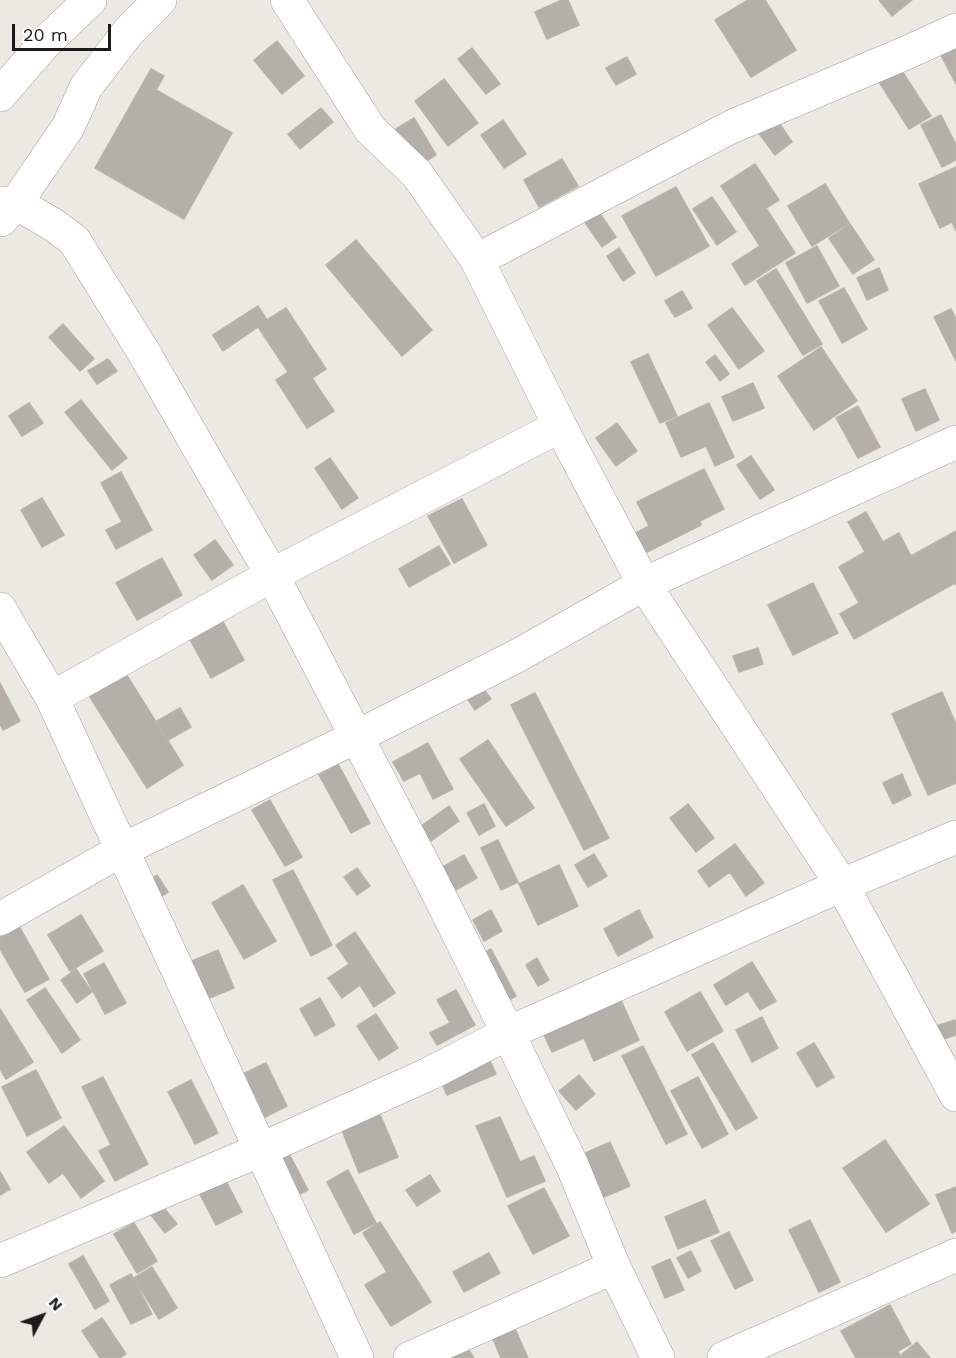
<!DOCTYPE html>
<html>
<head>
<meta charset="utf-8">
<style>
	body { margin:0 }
	#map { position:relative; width:956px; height:1358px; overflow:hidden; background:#ece9e2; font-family:"Work Sans",sans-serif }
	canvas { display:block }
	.north { position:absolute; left:12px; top:1286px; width:60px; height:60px; -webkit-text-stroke:4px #fff; paint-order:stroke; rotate:49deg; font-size:16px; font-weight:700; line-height:24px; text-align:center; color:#1b1b1b }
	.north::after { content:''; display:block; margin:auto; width:21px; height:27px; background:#1b1b1b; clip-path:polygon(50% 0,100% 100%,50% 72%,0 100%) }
	.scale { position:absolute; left:12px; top:24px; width:99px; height:27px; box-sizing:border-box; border:3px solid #1b1b1b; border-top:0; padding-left:8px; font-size:18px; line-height:21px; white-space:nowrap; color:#1b1b1b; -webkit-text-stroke:4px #fff; paint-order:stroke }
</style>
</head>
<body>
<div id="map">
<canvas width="956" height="1358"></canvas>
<div class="north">N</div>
<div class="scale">20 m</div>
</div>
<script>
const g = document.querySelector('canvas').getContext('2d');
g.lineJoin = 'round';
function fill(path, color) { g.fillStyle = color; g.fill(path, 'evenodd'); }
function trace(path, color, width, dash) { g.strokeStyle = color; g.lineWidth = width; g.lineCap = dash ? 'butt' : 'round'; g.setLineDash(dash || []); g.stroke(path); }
const building = new Path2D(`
	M562 0H568L579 25 547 39 535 12Z
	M748 0H765L796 50 751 77 715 20Z
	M879 0H912L892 16Z
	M956 34V84L935 44Z
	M277 41 304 76 282 94 254 60Z
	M472 48 500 84 486 94 458 59Z
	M627 57 636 74 616 85 606 68Z
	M895 60 931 116 909 129 874 74Z
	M151 69 164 76 156 90 232 133 184 219 95 168Z
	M444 79 478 123 448 146 415 101Z
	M321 108 333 122 300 149 288 134Z
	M773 114 792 142 775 155 755 128Z
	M941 115 956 145V160L942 167 921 125Z
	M414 118 436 155 419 165 396 129Z
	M503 120 526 154 504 168 481 135Z
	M562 159 578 186 539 207 524 180Z
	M755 164 779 200 766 208 795 253 745 285 732 264 760 246 721 186Z
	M956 167V231L952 222 940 228 919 184Z
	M825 184 849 223 812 246 788 206Z
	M676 187 709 246 656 276 622 216Z
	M712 197 736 232 717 245 693 209Z
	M594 205 616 237 602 247 580 215Z
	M850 224 874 260 853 274 829 238Z
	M356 240 432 330 402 356 326 265Z
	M817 246 839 286 807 303 786 263Z
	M619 248 635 273 623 281 607 256Z
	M879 268 888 290 867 300 857 278Z
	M776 269 822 344 803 355 757 281Z
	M844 288 867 329 842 343 819 301Z
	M682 291 692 308 675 317 665 301Z
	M258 306 267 320 286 308 326 369 312 378 334 411 307 428 276 380 288 372 258 327 223 351 213 335Z
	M732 308 764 351 739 369 708 325Z
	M951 309 956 319V361L934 317Z
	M63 324 94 359 80 371 49 337Z
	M821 347 857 401 814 430 778 376Z
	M648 354 677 416 660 423 631 362Z
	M715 355 729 374 720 381 706 362Z
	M108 359 117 371 97 384 88 371Z
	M753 383 764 408 733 421 722 397Z
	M925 389 939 420 916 431 902 399Z
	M81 400 127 458 112 470 65 412Z
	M29 403 43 423 22 436 9 416Z
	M709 403 734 457 715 466 706 446 681 457 666 423Z
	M858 406 880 447 858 458 836 418Z
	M617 423 637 451 616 466 596 438Z
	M751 456 774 490 760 499 737 465Z
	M330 458 358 498 342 509 315 468Z
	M704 469 724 509 700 521 701 525 641 555 632 535 649 526 637 502Z
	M121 472 152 530 116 549 106 530 122 522 101 483Z
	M42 498 64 535 42 547 21 510Z
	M462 499 487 545 454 563 428 516Z
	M866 512 883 542 899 533 911 556 956 531V585L955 583 854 639 840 614 859 603 839 567 865 552 848 522Z
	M215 540 233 565 212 580 194 555Z
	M439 546 450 564 409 587 399 569Z
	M162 558 182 595 137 620 116 583Z
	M813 583 838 633 793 655 768 605Z
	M215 607 244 660 211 678 182 625Z
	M758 648 763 664 739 672 733 656Z
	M126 674 183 765 147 788 90 697Z
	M478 681 491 699 475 710 463 692Z
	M0 683 20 721 3 730 0 724Z
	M942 692 956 724V783L928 795 892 714Z
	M535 693 609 838 584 850 511 705Z
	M180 708 191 727 168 740 157 721Z
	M488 740 534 808 506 826 460 759Z
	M428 743 453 789 433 799 420 773 404 781 393 762Z
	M338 764 370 823 351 833 319 775Z
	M902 774 911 795 893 804 883 783Z
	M270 800 302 857 285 866 252 810Z
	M484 804 495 826 479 835 467 813Z
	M688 804 714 838 696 852 670 818Z
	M449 806 459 821 431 841 421 826Z
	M498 840 519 884 559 865 578 906 538 925 518 882 501 890 481 848Z
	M735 844 764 883 746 896 730 872 709 887 698 871Z
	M594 854 607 876 588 887 575 865Z
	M464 855 477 878 450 893 437 870Z
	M357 868 370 886 357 895 344 877Z
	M293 870 332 945 311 956 273 880Z
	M157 875 168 892 152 902 141 886Z
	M243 885 276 941 244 959 212 903Z
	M491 910 502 931 484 941 473 920Z
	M639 910 653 937 618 956 604 929Z
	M81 915 103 951 70 971 48 935Z
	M19 926 49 979 25 992 0 949V937Z
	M355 932 395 993 374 1007 360 985 342 998 328 978 349 964 336 945Z
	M491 949 516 996 494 1008 469 961Z
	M218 950 234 988 207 999 192 961Z
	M537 958 549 980 538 986 526 965Z
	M752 962 776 1001 760 1010 748 991 726 1005 714 985Z
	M104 963 126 1003 105 1014 84 974Z
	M76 969 92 992 77 1003 61 980Z
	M45 988 80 1040 62 1053 27 1000Z
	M456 990 475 1025 437 1045 430 1033 450 1023 437 1000Z
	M700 992 723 1031 687 1051 665 1012Z
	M619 996 639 1040 594 1061 584 1038 552 1052 542 1031Z
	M320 998 335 1025 315 1036 300 1009Z
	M0 1009 33 1062 6 1079 0 1069Z
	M376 1014 398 1048 379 1060 357 1026Z
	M762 1017 778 1048 752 1062 736 1030Z
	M955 1020 956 1035 935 1042 930 1028Z
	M713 1043 757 1118 736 1130 692 1055Z
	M814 1043 834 1077 817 1087 797 1053Z
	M643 1046 687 1134 666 1144 622 1056Z
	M487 1054 496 1074 447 1095 438 1075Z
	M266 1063 287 1106 265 1117 254 1093 240 1100 230 1080Z
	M36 1070 61 1118 27 1136 2 1087Z
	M579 1075 595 1094 576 1110 559 1091Z
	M103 1077 148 1164 115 1181 99 1151 111 1145 82 1087Z
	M698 1077 728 1134 702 1148 671 1091Z
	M191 1080 218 1133 195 1144 168 1092Z
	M377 1107 398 1157 359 1173 339 1123Z
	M500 1117 520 1162 534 1156 545 1181 507 1197 476 1126Z
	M64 1126 104 1181 81 1198 63 1173 49 1183 27 1152Z
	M885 1140 929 1204 886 1232 843 1168Z
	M610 1142 630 1186 599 1199 579 1156Z
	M286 1148 308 1190 288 1200 266 1158Z
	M348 1170 376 1223 354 1234 327 1182Z
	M221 1171 242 1212 216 1225 195 1185Z
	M0 1172 10 1189 0 1195Z
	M430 1175 440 1191 417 1206 406 1190Z
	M956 1187V1231L952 1233 936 1195Z
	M544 1188 569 1236 533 1254 508 1206Z
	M705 1200 719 1232 678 1249 665 1217Z
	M159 1202 177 1224 165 1233 148 1211Z
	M810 1220 840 1282 819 1292 789 1230Z
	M380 1222 431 1302 391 1326 365 1285 387 1272 363 1233Z
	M134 1223 157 1261 137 1273 114 1234Z
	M729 1232 753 1280 735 1289 711 1241Z
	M691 1251 701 1271 688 1278 677 1258Z
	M489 1253 500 1273 464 1292 453 1272Z
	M83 1256 109 1301 95 1309 69 1264Z
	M670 1259 684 1290 665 1298 652 1267Z
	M152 1267 177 1308 159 1319 134 1278Z
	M131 1274 152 1314 131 1324 110 1285Z
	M890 1305 911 1344 898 1351 901 1358H856L841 1331Z
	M102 1318 126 1354 120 1358H100L82 1331Z
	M512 1322 528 1358H501L490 1332Z
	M462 1340 474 1358H442Z
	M917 1342 930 1358H903L901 1355Z`);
fill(building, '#b4afa8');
trace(building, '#bbb2a7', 1.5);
const minor = new Path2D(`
	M287 0 370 129 417 174 477 260 560 426 644 584 842 885 956 1095
	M0 95 45 43 90 0
	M0 203H16L52 224 74 240 143 351 272 575 433 883 508 1033 572 1165 614 1267 658 1358
	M1 220 16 203 68 127 86 87 129 31 160 0
	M477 260 731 127 908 52 956 30
	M0 609 52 698 357 1358
	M52 698 272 575 560 426
	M0 919 122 850 356 737 517 656 644 584 956 442
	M0 1261 260 1150 431 1073 508 1033 842 885 956 837
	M410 1358 614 1267
	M724 1358 956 1255`);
trace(minor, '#9f9f9f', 34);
trace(minor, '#fff', 33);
</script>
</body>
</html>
